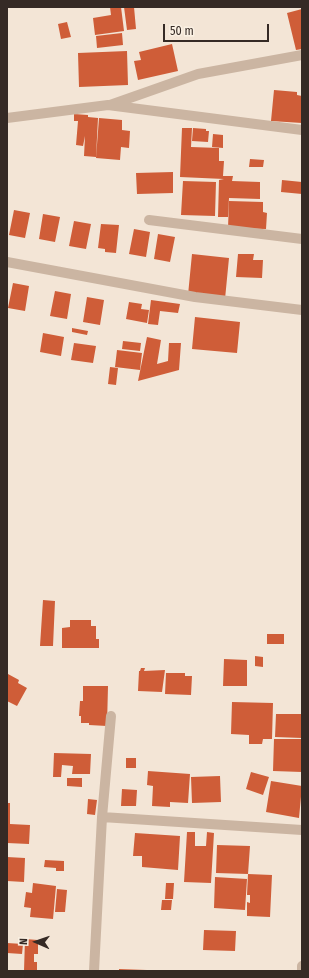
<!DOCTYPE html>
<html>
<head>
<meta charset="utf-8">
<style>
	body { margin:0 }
	#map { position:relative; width:309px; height:978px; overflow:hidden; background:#f3e5d6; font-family:"Fira Sans Condensed",sans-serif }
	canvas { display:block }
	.frame { position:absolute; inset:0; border:8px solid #352a25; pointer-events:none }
	.north { position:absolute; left:16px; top:922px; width:40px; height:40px; -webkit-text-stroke:3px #faf0e3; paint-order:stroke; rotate:272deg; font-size:11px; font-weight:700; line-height:16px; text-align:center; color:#352a25 }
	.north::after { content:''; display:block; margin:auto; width:14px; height:18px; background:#352a25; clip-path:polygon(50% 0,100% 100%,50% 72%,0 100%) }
	.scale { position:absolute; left:163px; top:24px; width:106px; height:18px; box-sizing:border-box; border:2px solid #352a25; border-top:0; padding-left:5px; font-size:12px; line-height:14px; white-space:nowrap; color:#352a25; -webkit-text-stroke:3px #faf0e3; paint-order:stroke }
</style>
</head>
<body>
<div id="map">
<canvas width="309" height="978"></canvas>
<div class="frame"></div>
<div class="north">N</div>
<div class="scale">50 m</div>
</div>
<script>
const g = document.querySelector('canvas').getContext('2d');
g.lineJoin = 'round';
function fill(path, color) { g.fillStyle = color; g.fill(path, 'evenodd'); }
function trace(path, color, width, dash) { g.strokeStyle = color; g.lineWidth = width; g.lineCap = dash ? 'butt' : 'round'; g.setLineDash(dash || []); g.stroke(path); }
fill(new Path2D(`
	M110 7H121L124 31 95 35 93 18 111 15Z
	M124 7H134L136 29 127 30Z
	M302 9V49L296 50 287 13Z
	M67 22 71 37 61 39 58 24Z
	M122 33 123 45 97 48 96 36Z
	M172 44 178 71 138 80 134 61 141 60 139 52Z
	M127 51 128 85 79 87 78 53Z
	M274 90 297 92V95L302 96V123L271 121Z
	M74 114 88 115V117L98 118 96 157 84 156 85 136 83 146 76 145 78 121H74Z
	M99 118 122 120V130L130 131 129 148 121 147 120 160 96 158Z
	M182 128H192L191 147 219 148V161H224L223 176H233L232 181 260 182V199L229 198 228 217H218L219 180 224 179 180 177Z
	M193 128 206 129V131H209L208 142 192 141Z
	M213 134 223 135V148L212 147Z
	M250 159 264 160 263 167H249Z
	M173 172V193L137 194 136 173Z
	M282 180 302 182V194L281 192Z
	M183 181 216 182 215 216 181 215Z
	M229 201 263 202V212L267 213 266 229 228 228Z
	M14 210 30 213 25 238 9 235Z
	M43 214 60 217 55 242 39 239Z
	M74 221 91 224 86 249 69 246Z
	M101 224 119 225 116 253 105 252V249L98 248Z
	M134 229 150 232 146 257 129 254Z
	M158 234 175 237 170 262 154 259Z
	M192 254 229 258 225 299 188 295Z
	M238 254H254L253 260H263L262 278 236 277Z
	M13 283 29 286 25 311 8 308Z
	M55 291 71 294 67 319 50 316Z
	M87 297 104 300 100 325 83 322Z
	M151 300 180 304 178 313 160 311 158 325 148 324Z
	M129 302 142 304 141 309 149 310 147 323 126 319Z
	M195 317 240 322 237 353 192 349Z
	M72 328 88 331 87 335 72 332Z
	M43 333 64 337 61 356 40 352Z
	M147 337 161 340 157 364 168 361 169 343H181L179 370 138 381Z
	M123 341 141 343 140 351 122 349Z
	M74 343 96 346 93 363 71 360Z
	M117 350 142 353 140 370 115 367Z
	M110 367 118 368 116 385 108 384Z
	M43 600 55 601 53 646H40Z
	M70 620H91V626H96V639H99V648H62V628L70 627Z
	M267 634H284V644H267Z
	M255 656 263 657V667L255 666Z
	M224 659 247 660V686H223Z
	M141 668H145L144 671 165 670 162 692 138 691 139 671H140Z
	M166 673H185V676H192L191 695 165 694Z
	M8 674 19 680 18 683 27 688 17 706 7 701Z
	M83 686H108L107 726 89 725V723H81V716H79L80 701H83Z
	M232 702 273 703 272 739H263L262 744H249V735L231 734Z
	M276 714H302V738L275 737Z
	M274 739H302V772L273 771Z
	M54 753 91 754 90 774H72L73 766 62 765 61 777H53Z
	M126 758H136V768H126Z
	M148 771 190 774 188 803 170 802V807L152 806 153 786 147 785Z
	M251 772 269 777 263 795 246 789Z
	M220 776 221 802 192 803 191 777Z
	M67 778H82V787L67 786Z
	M271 781 302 786 299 818 266 812Z
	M122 789 137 790 136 806H121Z
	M88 799 97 800 95 815 87 814Z
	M7 803H10V824L30 825 29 844 7 843Z
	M187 832H195V846H206L207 832 214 833 211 883 184 882Z
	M135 833 180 836 178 870 142 867V856H133Z
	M217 845 250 846 248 874 272 875 270 917 247 916V902L250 903V895H247L248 874 216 873Z
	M7 857 25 858 24 882 7 881Z
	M45 860 64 861V871H56V868L44 867Z
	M215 877 247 879 245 910 214 908Z
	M33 883 56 886 53 919 30 917 31 908 24 907 26 892 32 893Z
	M166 883H174L173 899H165Z
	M57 889 67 890 65 912H55Z
	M162 900H172L171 910H161Z
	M204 930 236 931 235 951 203 950Z
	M25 939 38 940V954H34V962H37V971H24Z
	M7 943 23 944 22 954 7 953Z
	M119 969 147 970V971H119Z`), '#cf5d38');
trace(new Path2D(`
	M110 105 198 74 302 55
	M7 118 108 105 302 130
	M149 220 302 239
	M7 262 195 297 302 310
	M102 817 302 830
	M94 971 102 817 111 716
	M302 971V966`), '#cbb5a2', 10);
</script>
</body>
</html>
